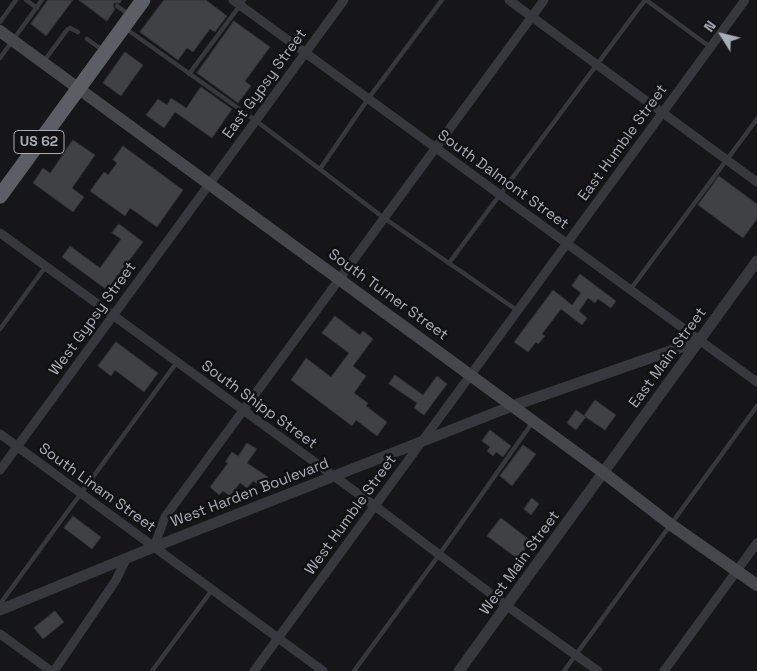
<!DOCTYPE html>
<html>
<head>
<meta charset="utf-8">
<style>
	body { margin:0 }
	#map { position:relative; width:757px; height:671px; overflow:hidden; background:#161618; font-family:"Space Grotesk",sans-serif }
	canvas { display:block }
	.north { position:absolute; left:697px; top:10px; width:50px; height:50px; -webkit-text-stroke:4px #111113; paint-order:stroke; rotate:306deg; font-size:14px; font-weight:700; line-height:20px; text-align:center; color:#a8adb8 }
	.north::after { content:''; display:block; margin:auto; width:18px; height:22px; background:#a8adb8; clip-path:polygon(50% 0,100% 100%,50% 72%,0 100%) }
</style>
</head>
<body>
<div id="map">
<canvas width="757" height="671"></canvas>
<div class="north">N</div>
</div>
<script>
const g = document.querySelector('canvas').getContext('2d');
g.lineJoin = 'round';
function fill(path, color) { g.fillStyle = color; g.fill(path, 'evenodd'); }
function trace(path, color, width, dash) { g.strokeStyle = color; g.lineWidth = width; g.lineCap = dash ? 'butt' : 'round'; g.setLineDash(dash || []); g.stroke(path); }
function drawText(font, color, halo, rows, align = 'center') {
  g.font = font + ' "Space Grotesk",sans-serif'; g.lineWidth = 5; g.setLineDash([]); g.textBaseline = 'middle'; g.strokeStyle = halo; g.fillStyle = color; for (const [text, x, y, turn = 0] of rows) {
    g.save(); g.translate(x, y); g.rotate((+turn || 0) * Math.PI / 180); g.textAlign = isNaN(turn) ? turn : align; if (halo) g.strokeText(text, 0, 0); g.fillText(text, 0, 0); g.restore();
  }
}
const building = new Path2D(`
	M48 0H73L46 36 31 24Z
	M79 0H122L120 3H114L113 6 115 9 107 21Z
	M164 0H206L227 16 215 32 210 29 193 52 187 48 178 60 140 32Z
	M234 21 270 47 245 81 251 86 238 103 197 73Z
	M125 52 143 65 121 96 103 83Z
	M201 87 232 109 212 138 175 112 164 128 146 115 158 99 167 105 171 98 186 108Z
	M73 140 95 155 72 188 84 197 73 212 33 183 43 168 50 173Z
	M123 146 183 190 157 227 130 208 125 216 90 191 104 172 108 175 117 163 113 160Z
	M719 176 757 204V219L743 238 698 205Z
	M119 224 143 242 107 290 62 257 70 246 100 268 121 239 112 233Z
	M580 274 616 301 611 308 598 299 595 303 588 298 579 311 587 318 582 325 561 309 542 334 545 336 538 344 536 342 528 352 514 342 553 290 572 305 581 293 572 286Z
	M335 316 360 335 363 331 373 339 353 366 366 376 354 393 368 403 366 406 387 422 377 436 356 420 352 426 291 380 306 358 331 377 349 353 322 333Z
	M116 342 158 373 144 392 115 370 111 376 98 366Z
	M395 375 423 395 437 376 447 384 424 415 414 408 417 403 389 384Z
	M595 400 616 415 605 430 584 416Z
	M576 410 586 417 576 430 567 423Z
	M490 430 511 446 503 457 496 452 493 456 487 451 490 447 482 441Z
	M247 443 257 449 247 463 268 477 261 486 253 481 247 488 240 483 230 496 223 491 219 495 210 487 228 463 225 462 232 452 238 456Z
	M523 445 536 454 512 486 500 476Z
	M532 498 539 504 531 515 524 509Z
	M73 516 101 537 92 549 64 528Z
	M501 518 531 541 518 559 487 536Z
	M55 611 64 622 43 639 34 628Z`);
fill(building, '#404145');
trace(building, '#303034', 1);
trace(new Path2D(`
	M26 0 37 8
	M646 0 710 47
	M117 6 128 14
	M0 22 16 0
	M125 28 255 120 384 218 518 311
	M87 39 104 51
	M0 58 42 0
	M44 61 67 30 70 28 78 32
	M189 74 244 0
	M320 169 368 99 442 0
	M449 263 645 0
	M630 290 757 119
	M0 329 46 266
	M0 604 177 362
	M152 671 212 590
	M354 671 439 555 532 423
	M564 671 757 406`), '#37383d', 4.5);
trace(new Path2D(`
	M233 0 757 382
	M509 0 757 182
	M0 233 375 506 507 606 598 671
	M0 434 323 671
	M0 470 344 0
	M154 547 165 517 544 0
	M0 634 51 671
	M54 671 116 580 126 559
	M254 671 745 0
	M664 671 757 543`), '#37383d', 9);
trace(new Path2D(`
	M0 610 154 547 512 406 699 341
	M459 671 757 261`), '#37383d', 11);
trace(new Path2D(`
	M0 31 604 473 670 524 757 585`), '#45474d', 12);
trace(new Path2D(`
	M0 196 143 0`), '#5b5e65', 15);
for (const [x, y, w] of [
	[39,142,50]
]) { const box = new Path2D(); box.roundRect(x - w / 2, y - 11.5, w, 23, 4); g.fillStyle = '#111113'; g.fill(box); trace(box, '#a8adb8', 1); }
drawText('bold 14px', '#a8adb8', null, [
	["US 62",39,142]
]);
drawText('15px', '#a8adb8', '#111113', [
	["East Gypsy Street",265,84,-54],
	["East Humble Street",623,143,-54],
	["South Dalmont Street",503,180,36],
	["South Turner Street",388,295,36],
	["West Gypsy Street",93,319,-54],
	["East Main Street",668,358,-54],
	["South Shipp Street",259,405,36],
	["South Linam Street",97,488,36],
	["West Harden Boulevard",250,493,-21],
	["West Humble Street",351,515,-54],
	["West Main Street",520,563,-54]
]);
</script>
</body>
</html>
